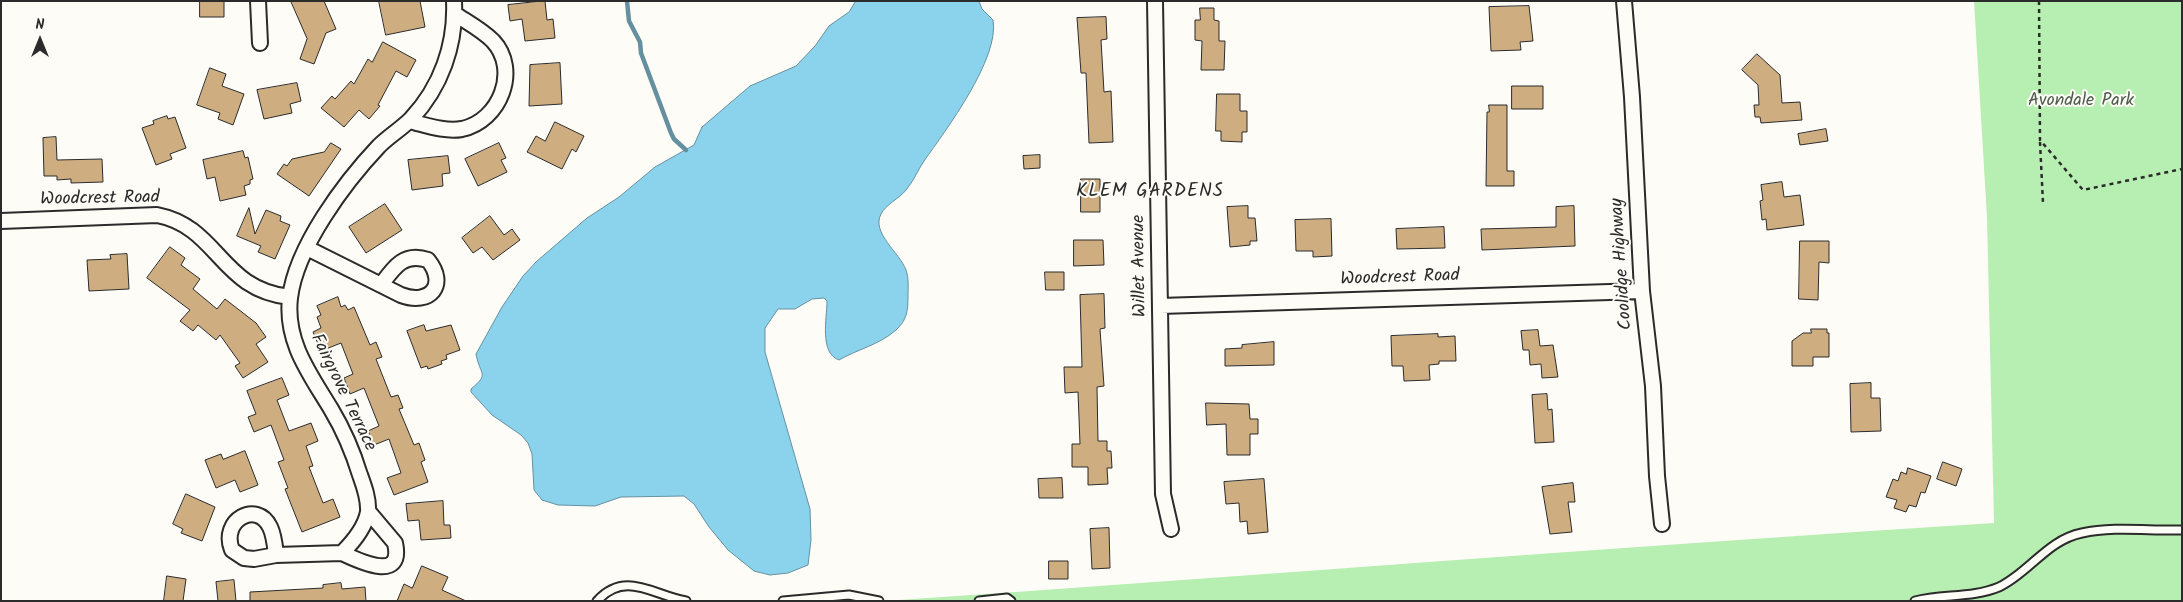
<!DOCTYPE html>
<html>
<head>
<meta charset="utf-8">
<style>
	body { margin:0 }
	#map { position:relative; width:2183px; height:602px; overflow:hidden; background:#fdfcf7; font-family:Kalam,sans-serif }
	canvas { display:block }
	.frame { position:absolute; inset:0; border:2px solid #2b2b2b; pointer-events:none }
	.north { position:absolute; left:15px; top:15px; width:50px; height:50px; -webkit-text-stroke:4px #fdfcf7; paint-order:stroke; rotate:0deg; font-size:14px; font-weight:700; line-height:20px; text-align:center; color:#2b2b2b }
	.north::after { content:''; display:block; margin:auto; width:18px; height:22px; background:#2b2b2b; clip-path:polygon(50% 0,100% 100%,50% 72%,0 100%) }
</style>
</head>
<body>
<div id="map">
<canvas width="2183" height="602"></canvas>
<div class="frame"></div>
<div class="north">N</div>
</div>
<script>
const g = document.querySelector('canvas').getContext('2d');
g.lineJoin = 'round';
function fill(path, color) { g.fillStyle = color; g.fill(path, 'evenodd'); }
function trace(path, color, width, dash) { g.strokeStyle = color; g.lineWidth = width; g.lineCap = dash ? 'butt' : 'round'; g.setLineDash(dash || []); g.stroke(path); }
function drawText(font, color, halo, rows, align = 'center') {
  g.font = font + ' Kalam,sans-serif'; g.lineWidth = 4; g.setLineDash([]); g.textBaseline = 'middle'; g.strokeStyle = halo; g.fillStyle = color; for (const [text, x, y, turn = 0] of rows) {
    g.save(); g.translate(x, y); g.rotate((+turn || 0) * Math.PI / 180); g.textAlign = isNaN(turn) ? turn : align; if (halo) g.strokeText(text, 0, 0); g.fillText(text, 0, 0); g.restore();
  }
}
fill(new Path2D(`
	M1974 1H2182V601H884C1254 576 1624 546 1994 523L1987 217Z`), '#b7eeb1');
const water = new Path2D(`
	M856 1H979L982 9 993 20C1000 58 946 130 924 161 918 170 913 182 906 190 899 199 886 204 881 214 871 233 900 253 906 270 909 278 908 288 908 296 908 311 907 320 896 330 879 345 858 349 839 360 819 353 827 318 827 301L824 298 812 299 795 309H778L765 328V352L810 509 811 540 808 565 788 573 770 575 754 571 728 550 709 527 694 504 684 496 621 497 595 506 558 505 542 500 534 490 532 454 528 443 521 435 492 415 471 392V389C490 373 480 376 476 354L502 307 523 276 537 261 587 218 619 197 655 167 694 145 702 127 750 86 796 66 815 46 829 26 849 12Z`);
fill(water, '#8bd3ed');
trace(water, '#65909f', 1);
trace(new Path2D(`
	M627 1 629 21 640 42 641 53 671 133 674 139 686 150`), '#65909f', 4.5);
const building = new Path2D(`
	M200 1H224V17H200Z
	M291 1H324L336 29 326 33 314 64 300 59 307 39Z
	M379 1H420L425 27 386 35Z
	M545 1 547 20 553 19 555 38 525 41 522 19 510 21 508 5Z
	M1529 6 1533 41 1520 42 1521 50 1491 51 1489 7Z
	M1200 8H1214V20L1219 21V41H1225L1224 70H1201L1202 41 1195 40V20H1200Z
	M1106 17 1107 39 1101 40 1104 92 1111 91 1113 142 1089 143 1086 73H1081L1077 18Z
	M383 42 416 60 407 77 396 71 378 105 380 106 369 119 359 110 344 127 321 108 332 96 335 99 351 81 354 84 368 59 372 62Z
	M1757 54 1780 75 1782 103 1800 102 1802 120 1761 123 1760 117H1755L1754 105H1759L1758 85 1742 70Z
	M560 63 562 104 529 106 530 65Z
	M210 68 226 74 222 86 244 94 233 125 218 119 220 113 197 105Z
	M297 83 301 101 290 104 292 113 264 119 257 90Z
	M1512 86H1543V109H1512Z
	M1217 94H1240V111H1247V132H1242V142L1221 141V131H1216Z
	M1489 105H1507V171H1514V186H1486L1487 112H1489Z
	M167 116 168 119 175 117 186 148 170 154 172 159 156 165 142 128 154 124 153 121Z
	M555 122 584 136 576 152 572 149 562 169 527 152 536 136 545 141Z
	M1826 129 1828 141 1800 145 1798 134Z
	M56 137 57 160 102 159 103 182 71 183V179L57 180V176H44L43 138Z
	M331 143 341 149 309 196 277 174 284 164 287 166 292 159 324 152Z
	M499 143 506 158 501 160 507 172 478 186 465 159Z
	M243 151 245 158 248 157 253 179 250 180V184L244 186 246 195 220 201 215 177 207 179 203 160Z
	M1040 155V168L1024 169 1023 156Z
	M448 156 450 173 442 174 443 186 412 190 408 160Z
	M1081 179H1100V212H1081Z
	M1782 182 1784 197 1800 195 1804 225 1767 230 1766 219 1762 220 1760 201 1763 200 1761 185Z
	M385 204 402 230 366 253 349 227Z
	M1248 206V218H1255L1257 241H1250V245L1230 247 1227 207Z
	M1574 206 1575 246 1482 250 1481 229 1556 227V207Z
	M249 208 255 234 266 210 281 216 280 221 290 225 275 259 258 252 261 246 237 236Z
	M490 216 504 235 512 229 520 240 493 260 482 247 473 253 462 238Z
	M1331 219 1332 256 1313 257V251H1296L1295 220Z
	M1444 227 1445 248 1397 249 1396 229Z
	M1074 240H1103L1104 265 1074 266Z
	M1800 241H1829V263L1819 262 1818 300 1799 299Z
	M170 247 185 258 181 265 200 279 193 289 217 309 225 299 256 323 266 337 256 344 268 362 243 378 235 366 240 363 220 335 216 340 198 325 193 331 180 321 190 310 147 278Z
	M127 254 129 289 89 291 87 260 111 259 110 255Z
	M1045 272H1064V290H1046Z
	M1104 294 1105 328 1100 329 1104 386 1097 387 1098 441H1107V451H1111L1112 468H1107L1108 484 1088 485V467H1072V444H1080L1078 392 1065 393 1064 367H1082L1080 295Z
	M338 297 341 307 345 305 348 310 354 307 370 345 376 342 382 357 376 359 391 397 398 395 403 408 399 409 414 445 419 443 425 460 421 462 428 482 394 495 387 478 401 473 389 439 374 445 368 431 379 426 364 388 350 394 344 378 353 374 341 343 321 351 313 332 321 328 317 317 321 315 317 306Z
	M424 325 426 331 451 325 460 350 446 355 447 359 441 361 442 364 428 369 427 366 421 368 407 331Z
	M1811 329H1827V333H1829V357H1813V366H1792V341L1803 333H1811Z
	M1538 330 1540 346 1553 345 1558 377 1542 378 1541 364 1530 365 1529 350H1523L1521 331Z
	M1438 334V337L1455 336 1456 361H1439V364L1429 365 1430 380 1404 381 1403 366H1392L1391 336Z
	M1274 342V365L1225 366V349L1242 348V345Z
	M282 378 289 395 277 400 289 431 311 423 318 441 306 446 313 466 309 467 323 503 333 499 340 517 302 532 285 489 288 488 278 462 284 460 271 425 254 432 248 417 256 414 247 391Z
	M1871 383V398H1880L1881 431 1851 432 1850 384Z
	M1547 394 1548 410 1552 409 1554 442 1535 443 1532 395Z
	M1206 403 1249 404 1250 419H1258V434H1250V455H1227L1226 424 1207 425Z
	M245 451 258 485 240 492 235 480 216 488 205 460 221 454 223 459Z
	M1943 462 1962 469 1956 486 1937 479Z
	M1908 468 1931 476 1925 493 1921 492 1916 507 1909 505 1906 512 1894 508 1897 500 1886 497 1893 479 1898 481 1901 472 1906 474Z
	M1062 478 1063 498H1039L1038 479Z
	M1264 479 1268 532 1248 534 1247 521 1240 522 1239 503 1226 504 1224 482Z
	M1573 483 1575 502H1568L1572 532 1550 534 1542 487Z
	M186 494 215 507 202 541 181 533 183 529 173 524Z
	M443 501 444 525H450L451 538 421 540 419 520 408 521 406 504Z
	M1109 528 1110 568 1092 569 1090 529Z
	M1049 561H1068V579H1049Z
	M422 566 448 577 442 590 466 601H397L404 584 412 588Z
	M167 576 186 579 183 601H164Z
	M234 580 236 601H218L216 582Z
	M341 583 342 589 365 587 366 601H250V592L323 588V585Z`);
fill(building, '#ceae81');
trace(building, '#2b2b2b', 1);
const lane = new Path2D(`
	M597 601C625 570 653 595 686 601
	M783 601 849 595 879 601
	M979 601 1007 598 1011 601
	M1915 601C1942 594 1973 598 1999 587 2029 573 2047 540 2082 533 2114 526 2149 531 2182 530`);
const street = new Path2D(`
	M258 1 260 43
	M1155 1 1163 494 1171 529
	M1624 1 1632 97 1642 291 1653 386 1657 476 1662 524
	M409 121C426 125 444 132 462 129 500 121 520 70 493 41 482 30 467 22 455 14
	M1 221 157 215C219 227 220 290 290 297
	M307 248 401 295C430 306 448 285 428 260 404 252 394 267 381 285
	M1160 306 1642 291
	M342 553C359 561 404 583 395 543L368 511
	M276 555C275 546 274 535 270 527 257 500 220 520 232 550L244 558 254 559 276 555 342 553C353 542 365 528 368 512 369 499 364 486 360 475 353 452 343 429 331 409 310 374 285 342 290 298 296 247 345 182 379 146 389 136 401 129 411 119 441 87 456 45 454 1`);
trace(lane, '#2b2b2b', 11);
trace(street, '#2b2b2b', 18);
trace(new Path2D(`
	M2039 1 2040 140 2083 190 2182 169
	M2040 142 2043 203`), '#2b2b2b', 2.5, [4, 4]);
trace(lane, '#fdfcf7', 7);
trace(street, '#fdfcf7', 14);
drawText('18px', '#4e5c4c', '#fdfcf7', [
	["Avondale Park",2081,102]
]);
drawText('18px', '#2b2b2b', '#fdfcf7', [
	["Woodcrest Road",100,200,-1],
	["Coolidge Highway",1623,264,-94],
	["Willet Avenue",1141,266,-91],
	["Woodcrest Road",1400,279,-2],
	["Fairgrove Terrace",342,393,64]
]);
g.letterSpacing = '1px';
drawText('19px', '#2b2b2b', '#fdfcf7', [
	["KLEM GARDENS",1150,193]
]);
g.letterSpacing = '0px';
</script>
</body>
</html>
